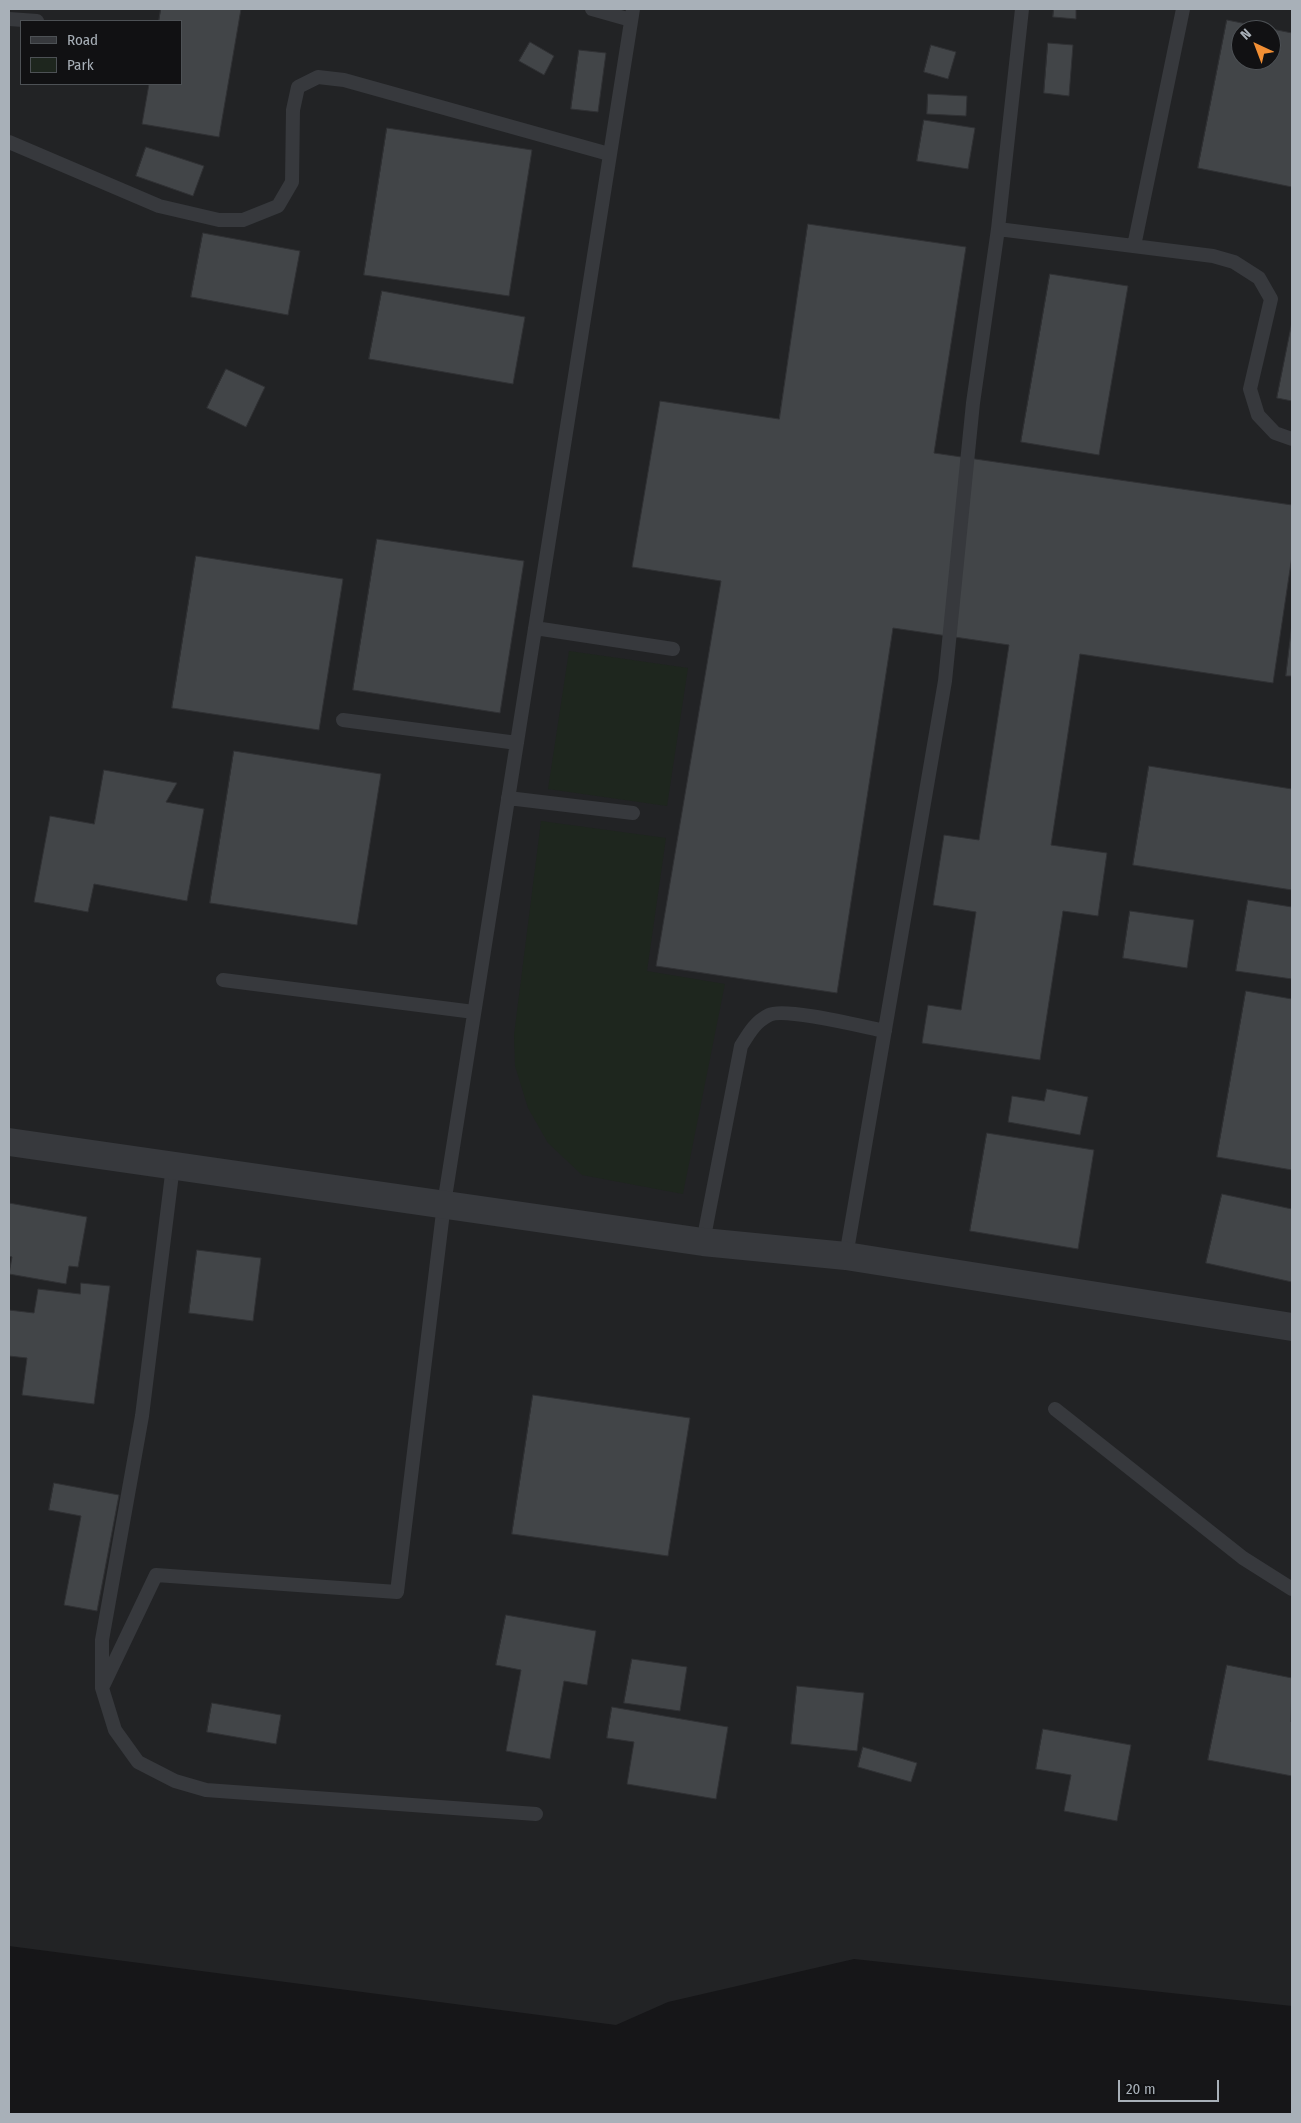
<!DOCTYPE html>
<html>
<head>
<meta charset="utf-8">
<style>
	body { margin:0 }
	#map { position:relative; width:1301px; height:2123px; overflow:hidden; background:#161618; font-family:"Fira Sans Condensed",sans-serif }
	canvas { display:block }
	.frame { position:absolute; inset:0; border:10px solid #a8b0b8; pointer-events:none }
	.legend { position:absolute; left:20px; top:20px; width:162px; height:65px; box-sizing:border-box; background:#111113; border:1px solid #4d5155; margin:0; padding:6px 9px; list-style:none; font-size:15px; color:#a8b0b8 }
	.legend li { display:flex; align-items:center; gap:10px; height:25px }
	.legend b { width:25px; border:1px solid #4d5155 }
	.north { position:absolute; left:1231px; top:20px; width:50px; height:50px; box-sizing:border-box; background:#111113; border:1px solid #4d5155; border-radius:50%; rotate:317deg; font-size:14px; font-weight:700; line-height:20px; text-align:center; color:#a8b0b8 }
	.north::after { content:''; display:block; margin:auto; width:18px; height:22px; background:#f28f34; clip-path:polygon(50% 0,100% 100%,50% 72%,0 100%) }
	.scale { position:absolute; left:1118px; top:2080px; width:101px; height:22px; box-sizing:border-box; border:2px solid #a8b0b8; border-top:0; padding-left:6px; font-size:15px; line-height:18px; white-space:nowrap; color:#a8b0b8; -webkit-text-stroke:4px #111113; paint-order:stroke }
</style>
</head>
<body>
<div id="map">
<canvas width="1301" height="2123"></canvas>
<div class="frame"></div>
<ul class="legend">
<li><b style="height:6px;background:#37393d"></b>Road</li>
<li><b style="height:14px;background:#1e261e"></b>Park</li>
</ul>
<div class="north">N</div>
<div class="scale">20 m</div>
</div>
<script>
const g = document.querySelector('canvas').getContext('2d');
g.lineJoin = 'round';
function fill(path, color) { g.fillStyle = color; g.fill(path, 'evenodd'); }
function trace(path, color, width, dash) { g.strokeStyle = color; g.lineWidth = width; g.lineCap = dash ? 'butt' : 'round'; g.setLineDash(dash || []); g.stroke(path); }
fill(new Path2D(`
	M9 9H1292V2006L854 1959 668 2002 616 2025 9 1946ZM21 21H181V84H21ZM1241 30H1271V60H1241Z`), '#222325');
fill(new Path2D(`
	M569 651 688 668 667 806 548 789Z
	M541 821 666 838 647 971 725 984 683 1194 582 1175 548 1143 528 1108 515 1066 514 1035Z`), '#1e261e');
const building = new Path2D(`
	M161 9H241L219 137 142 124 149 84H181V21H159Z
	M1054 9H1076V19L1053 17Z
	M1227 20 1292 33V187L1198 168ZM1241 30H1271V60H1241Z
	M530 42 554 56 544 75 519 61Z
	M1048 43 1073 45 1069 96 1044 93Z
	M931 45 956 52 948 79 924 72Z
	M579 50 606 53 598 112 571 109Z
	M928 94 967 96 966 116 927 114Z
	M924 120 975 128 968 169 917 161Z
	M387 128 532 150 509 296 364 275Z
	M146 147 204 166 193 196 136 176Z
	M808 224 966 247 934 453 1292 505V556L1273 683 1080 654 1051 845 1107 853 1098 916 1063 911 1040 1060 922 1043 928 1005 961 1010 976 912 933 905 944 835 979 840 1009 645 893 628 837 993 656 966 721 581 632 567 660 401 779 419Z
	M203 233 300 251 288 315 191 297Z
	M1050 274 1128 286 1099 455 1021 442Z
	M382 291 525 317 513 384 369 359Z
	M1292 322V401L1277 398Z
	M226 369 265 387 246 427 207 408Z
	M377 539 524 561 500 713 353 690Z
	M196 556 343 579 319 730 172 708Z
	M1292 624V676H1286Z
	M234 751 381 774 357 925 210 903Z
	M1149 766 1292 789V890L1133 865Z
	M104 770 177 783 166 802 204 809 187 901 94 884 88 912 34 902 50 816 94 824Z
	M1248 900 1292 907V979L1236 971Z
	M1130 911 1194 920 1187 968 1123 958Z
	M1246 991 1292 999V1170L1217 1157Z
	M1047 1089 1088 1097 1080 1135 1008 1122 1012 1096 1044 1101Z
	M987 1133 1094 1150 1078 1249 970 1231Z
	M1222 1194 1292 1209V1282L1206 1263Z
	M9 1203 87 1217 78 1267 69 1266 66 1284 9 1274 12 1257 9 1256Z
	M197 1250 261 1258 253 1321 189 1313Z
	M81 1283 110 1286 94 1404 22 1395 27 1358 9 1356V1310L34 1313 38 1289 80 1294Z
	M533 1395 690 1418 668 1556 512 1534Z
	M54 1483 119 1495 97 1611 64 1605 81 1516 49 1510Z
	M506 1615 596 1631 587 1685 564 1681 550 1759 506 1751 521 1670 496 1665Z
	M632 1659 687 1667 680 1711 624 1703Z
	M1227 1665 1292 1678 1291 1722 1292 1723V1776L1208 1760Z
	M797 1686 864 1693 857 1751 791 1744Z
	M212 1703 281 1715 276 1744 207 1732Z
	M612 1707 728 1727 716 1799 627 1784 634 1742 607 1738Z
	M1043 1729 1131 1745 1117 1821 1064 1811 1071 1775 1036 1769Z
	M863 1747 917 1763 911 1782 858 1767Z`);
fill(building, '#424548');
trace(building, '#303134', 1);
trace(new Path2D(`
	M592 9 631 20
	M9 19 37 21
	M9 142 159 206 219 220H243L278 206 292 182 293 110 298 87 318 77 344 80 609 154
	M998 229 1213 256 1234 262 1259 278 1271 299 1250 389 1258 415 1275 433 1292 439
	M1134 246 1183 9
	M535 628 673 649
	M343 720 517 743
	M508 798 633 813
	M223 980 474 1012
	M173 1166 142 1416 102 1640V1688L115 1730 138 1762 175 1781 206 1790 536 1814
	M703 1242 741 1046C749 1033 755 1022 769 1015 785 1007 864 1027 885 1031
	M846 1256 945 681 973 403 998 229 1022 9
	M1055 1409 1243 1558 1292 1589
	M102 1688 156 1575 397 1592 444 1204 633 9`), '#37393d', 14);
trace(new Path2D(`
	M9 1142 703 1242 846 1256 1292 1327`), '#37393d', 28);
</script>
</body>
</html>
